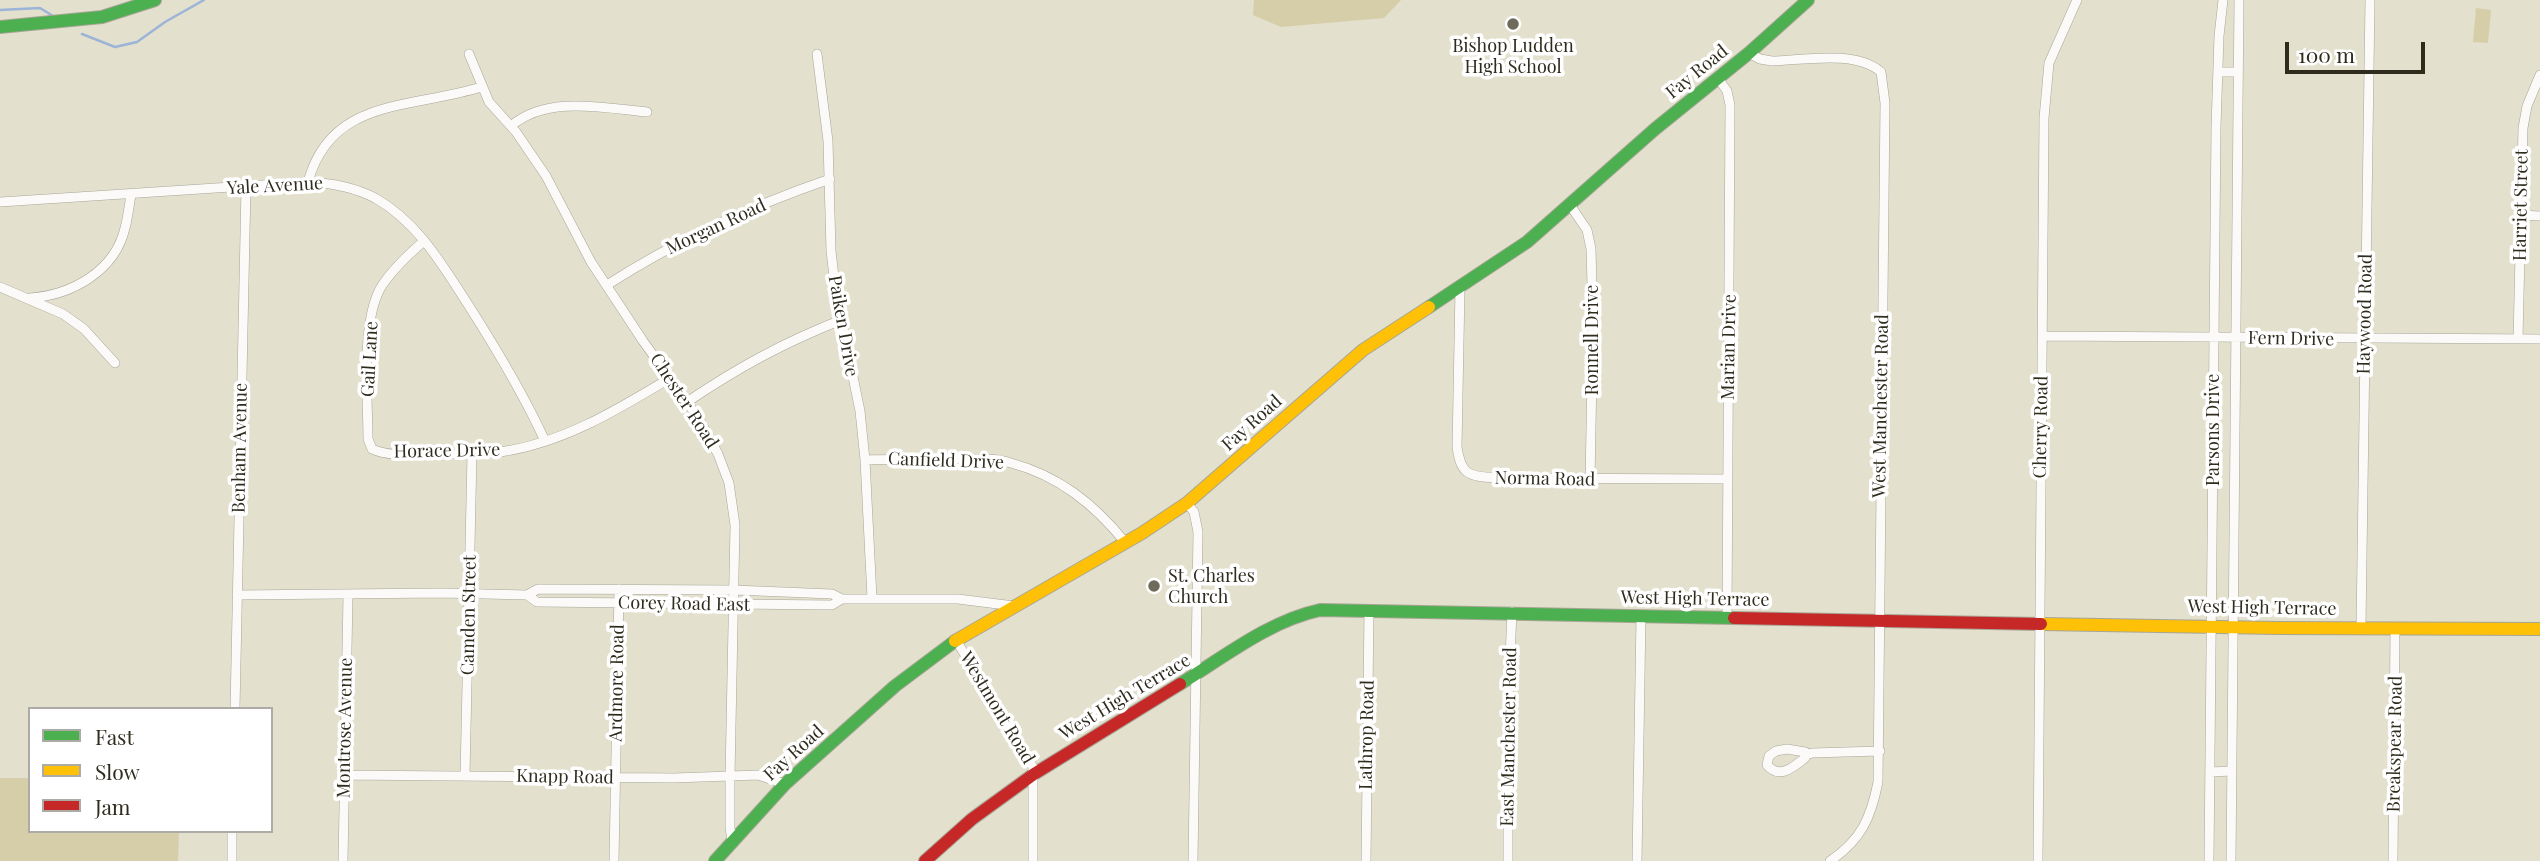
<!DOCTYPE html>
<html>
<head>
<meta charset="utf-8">
<style>
	body { margin:0 }
	#map { position:relative; width:2540px; height:861px; overflow:hidden; background:#e3e0cd; font-family:"Playfair Display",serif }
	canvas { display:block }
	.legend { position:absolute; left:28px; top:707px; width:245px; height:126px; box-sizing:border-box; background:#fff; border:2px solid #acaba5; margin:0; padding:9px 12px; list-style:none; font-size:21px; color:#2f2c1e }
	.legend li { display:flex; align-items:center; gap:14px; height:35px }
	.legend b { width:35px; border:2px solid #acaba5 }
	.scale { position:absolute; left:2285px; top:42px; width:140px; height:32px; box-sizing:border-box; border:4px solid #2f2c1e; border-top:0; padding-left:9px; font-size:21px; line-height:24px; white-space:nowrap; color:#2f2c1e; -webkit-text-stroke:5px #fff; paint-order:stroke }
</style>
</head>
<body>
<div id="map">
<canvas width="2540" height="861"></canvas>
<ul class="legend">
<li><b style="height:9px;background:#4caf50"></b>Fast</li>
<li><b style="height:9px;background:#ffc107"></b>Slow</li>
<li><b style="height:9px;background:#c62828"></b>Jam</li>
</ul>
<div class="scale">100 m</div>
</div>
<script>
const g = document.querySelector('canvas').getContext('2d');
g.lineJoin = 'round';
function fill(path, color) { g.fillStyle = color; g.fill(path, 'evenodd'); }
function trace(path, color, width, dash) { g.strokeStyle = color; g.lineWidth = width; g.lineCap = dash ? 'butt' : 'round'; g.setLineDash(dash || []); g.stroke(path); }
function drawText(font, color, halo, rows, align = 'center') {
  g.font = font + ' "Playfair Display",serif'; g.lineWidth = 7; g.setLineDash([]); g.textBaseline = 'middle'; g.strokeStyle = halo; g.fillStyle = color; for (const [text, x, y, turn = 0] of rows) {
    g.save(); g.translate(x, y); g.rotate((+turn || 0) * Math.PI / 180); g.textAlign = isNaN(turn) ? turn : align; if (halo) g.strokeText(text, 0, 0); g.fillText(text, 0, 0); g.restore();
  }
}
fill(new Path2D(`
	M1254 0H1401L1384 18 1281 27 1253 15Z
	M2476 8 2491 10 2488 43 2473 42Z
	M0 778H30V831H179L178 861H0Z`), '#d5cea9');
trace(new Path2D(`
	M0 10 40 8 53 16
	M82 34 115 47 137 42 165 22 204 0`), '#9bb4d8', 2.5);
const street = new Path2D(`
	M1749 53 1760 59 1772 61C1805 60 1855 50 1881 72L1885 103 1878 782C1871 818 1861 840 1830 861
	M469 54 489 102 516 132 546 176 591 262 643 341 699 419 718 454 729 483 735 525 730 776V828L732 840
	M817 54 828 141 831 251 836 294 860 411 865 460 872 598
	M2218 72H2238
	M1718 78 1727 91 1730 105 1727 618
	M511 126C547 95 604 108 647 112
	M308 182C331 97 412 109 481 87
	M0 202 308 182C332 183 354 187 375 198 418 222 443 266 469 306 497 350 523 393 545 441
	M1570 205 1587 230 1591 249 1593 322 1590 480
	M2520 215 2540 216
	M424 241C410 253 394 268 383 284 360 317 368 399 368 439L372 449C389 457 412 454 430 454 453 454 477 455 500 452 563 443 617 410 670 378
	M607 285C677 240 751 206 830 179
	M0 287 63 314 84 329 115 363
	M1460 289 1457 447C1461 475 1468 476 1496 478L1727 479
	M30 298C72 295 115 271 125 228 128 217 129 206 131 195
	M2042 336 2540 339
	M2518 339 2523 128 2527 106 2540 75
	M687 402C739 367 783 343 841 320
	M865 460C897 459 930 459 963 459 978 459 996 458 1011 463 1059 476 1094 504 1125 542
	M1187 503 1194 512 1198 532 1193 861
	M237 595 443 593 527 595 537 602 832 605 842 599
	M527 595 538 589 734 590 832 594 842 599H958L1014 606
	M2361 627 2370 0
	M956 640 1033 767V861
	M235 709 246 187
	M1787 749 1805 752V758C1793 767 1780 780 1767 765L1769 756 1776 751Z
	M1806 755 1812 753 1880 751
	M2210 772 2232 771
	M344 775 674 778 758 775 785 784
	M465 776 472 454
	M232 861V831
	M343 861 348 596
	M614 861 619 589
	M1366 861 1369 610
	M1508 861V702L1512 612
	M1637 861 1641 616
	M2038 861 2044 118 2049 63 2077 0
	M2209 861 2216 127 2219 36 2223 0
	M2231 861 2239 0
	M2393 861 2395 628`);
const fast = new Path2D(`
	M0 27 102 17 155 0
	M1429 307 1527 242 1655 129 1749 53 1808 0
	M1180 684C1224 657 1269 621 1320 610L1734 618
	M715 861 785 784 895 686 955 641`);
const slow = new Path2D(`
	M2041 624 2278 628 2540 629
	M955 641 1142 533 1187 503 1363 350 1429 307`);
const jam = new Path2D(`
	M1734 618 2041 624
	M925 861 972 819 1034 774 1180 684`);
trace(street, '#a7a596', 10);
trace(fast, '#a7a596', 14);
trace(slow, '#a7a596', 14);
trace(jam, '#a7a596', 14);
trace(street, '#fbfaf8', 9);
trace(fast, '#4caf50', 12);
trace(slow, '#ffc107', 12);
trace(jam, '#c62828', 12);
for (const [x, y, r, color] of [
	[1513,24,7,"#6e6b5b"],
	[1154,586,7,"#6e6b5b"]
]) { const dot = new Path2D(); dot.arc(x, y, r, 0, 2 * Math.PI); g.fillStyle = color; g.fill(dot); trace(dot, '#fff', 2.5); }
drawText('18px', '#2f2c1e', '#fff', [
	["Bishop Ludden",1513,46],
	["High School",1513,67],
	["St. Charles",1168,576,"left"],
	["Church",1168,597,"left"]
]);
drawText('18px', '#2f2c1e', '#fff', [
	["Fay Road",1697,72,-39],
	["Yale Avenue",275,186,-3],
	["Harriet Street",2521,205,-89],
	["Morgan Road",716,227,-25],
	["Haywood Road",2365,314,-89],
	["Paiken Drive",843,326,80],
	["Fern Drive",2291,339,1],
	["Ronnell Drive",1592,340,-90],
	["Marian Drive",1729,347,-89],
	["Gail Lane",370,359,-87],
	["Chester Road",684,401,57],
	["West Manchester Road",1881,406,-89],
	["Fay Road",1252,423,-42],
	["Cherry Road",2041,427,-89],
	["Parsons Drive",2213,430,-90],
	["Benham Avenue",240,448,-89],
	["Horace Drive",447,451,-1],
	["Canfield Drive",946,461,2],
	["Norma Road",1545,479,1],
	["West High Terrace",1695,599,1],
	["Corey Road East",684,604,1],
	["West High Terrace",2262,608,1],
	["Camden Street",469,615,-89],
	["Ardmore Road",617,683,-89],
	["West High Terrace",1125,697,-31],
	["Westmont Road",997,708,59],
	["Montrose Avenue",345,728,-89],
	["Lathrop Road",1367,735,-89],
	["East Manchester Road",1509,737,-89],
	["Breakspear Road",2395,744,-89],
	["Fay Road",794,753,-42],
	["Knapp Road",565,777,1]
]);
</script>
</body>
</html>
